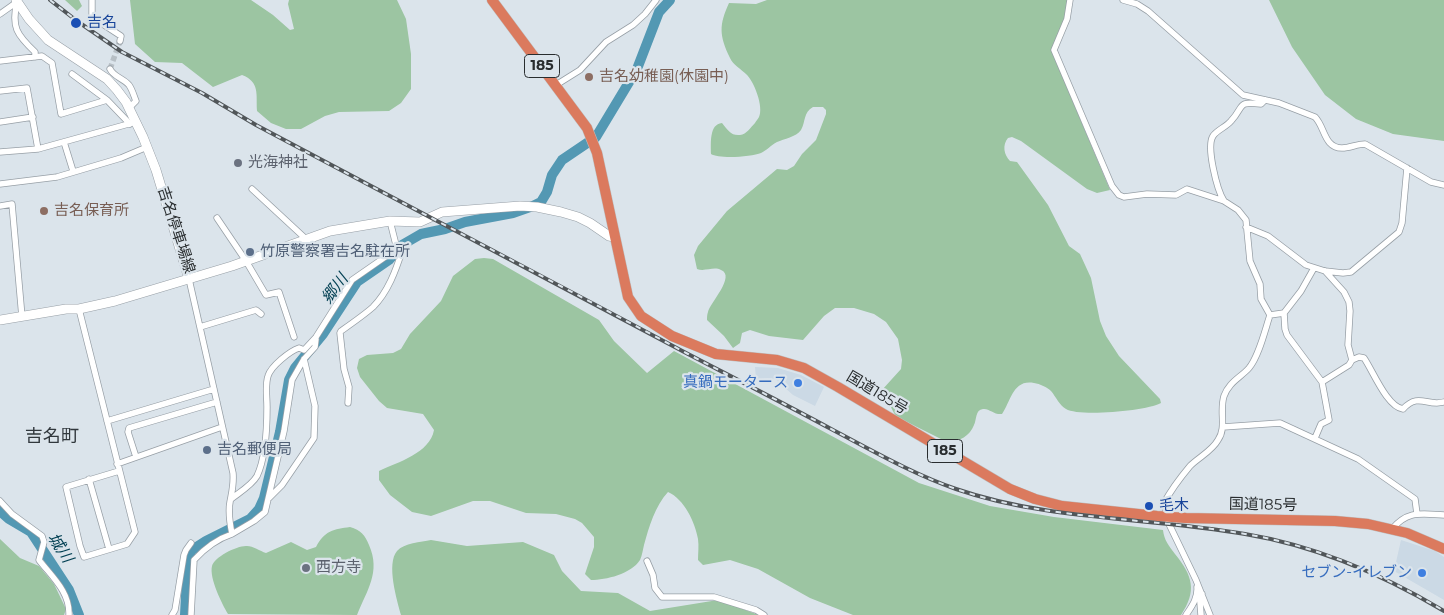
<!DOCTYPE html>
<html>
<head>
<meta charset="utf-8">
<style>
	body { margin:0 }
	canvas { display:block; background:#dbe4eb }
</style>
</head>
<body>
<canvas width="1444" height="615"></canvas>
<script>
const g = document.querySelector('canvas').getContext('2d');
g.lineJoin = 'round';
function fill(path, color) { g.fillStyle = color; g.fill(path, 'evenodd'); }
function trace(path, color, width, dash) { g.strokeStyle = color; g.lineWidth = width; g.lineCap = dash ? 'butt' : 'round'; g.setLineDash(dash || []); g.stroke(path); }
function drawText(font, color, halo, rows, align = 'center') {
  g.font = font + ' Montserrat,"Noto Sans JP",sans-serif'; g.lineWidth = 4.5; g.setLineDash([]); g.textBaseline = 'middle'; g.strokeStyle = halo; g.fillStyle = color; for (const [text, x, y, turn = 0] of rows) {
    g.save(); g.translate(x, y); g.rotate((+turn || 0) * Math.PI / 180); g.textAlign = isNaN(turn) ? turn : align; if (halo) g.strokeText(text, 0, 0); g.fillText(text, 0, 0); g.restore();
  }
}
fill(new Path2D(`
	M755 367 778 368 801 375 824 387 815 406 793 395 775 379 767 378 756 380Z
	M1401 540 1435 551 1444 557V600L1394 571Z`), '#cbd9e5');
fill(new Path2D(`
	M65 0H79L82 6 77 11Z
	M130 0H251L273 15 290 30 294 29 288 4 289 0H397L406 19 411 54V89L401 103 389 111 339 112 325 116 301 129H286L271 123 257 111C256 94 260 82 242 75L213 87 182 63 155 62 135 44Z
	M767 0H1069V7L1055 59 1110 190 1097 193 1087 189 1021 141 1012 137 1008 138C1002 145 1004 155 1010 161L1017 162 1048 205 1069 246 1080 254 1091 278 1100 321 1106 336 1119 356 1160 399 1161 403C1146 411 1079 417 1066 409 1060 406 1056 397 1051 391 1047 387 1040 384 1034 383 1013 379 1011 401 1002 414 994 415 989 408 983 409 975 410 977 419 974 425 970 436 959 441 949 443L897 417 894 413 882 390 901 369 902 360 898 339 886 322 874 314 854 308H835L824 316 803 340 769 336 750 330 742 333 740 343 733 348 724 336 707 320C707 317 707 315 708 312 710 303 736 276 721 270 714 266 705 272 697 269L694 255 698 246 727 211 777 169 787 170 794 166 802 154 816 140 826 114V110L823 107H813C803 113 806 121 801 130 796 137 784 139 777 142 771 145 766 151 761 153 752 157 718 159 711 154 711 144 709 124 722 123 728 130 731 136 740 135 747 134 750 128 755 123 756 121 758 119 759 117 764 107 754 81 746 74 741 69 733 65 730 58 719 35 719 25 729 3L756 4Z
	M1269 0H1444V141L1393 134 1356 119 1325 95 1292 47Z
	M484 258 493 259 599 320 614 341 647 373 674 351 919 483 990 506 1054 517 1163 530C1164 540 1169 546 1175 554 1193 576 1197 591 1181 615H853L810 598 758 569 730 560 703 565 698 560C698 553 699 546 698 539 695 522 684 499 668 492 655 506 649 527 644 545 643 549 642 556 640 560 631 574 606 580 591 580L585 574 594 547V537L582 523 575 519 556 514 526 513 490 501H473L431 516 412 512 390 495 379 480V471C398 462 430 453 434 430L423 414 387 408 379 401 360 377 357 368 359 359 367 355 393 353 401 349 410 334 441 301 453 276 475 259Z
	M350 527C361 530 365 535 369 545 381 572 367 590 357 615L228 614C222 604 209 578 212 566 214 557 238 545 247 546 253 546 260 551 266 553L291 542 307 550 316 547C324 531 334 529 350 527Z
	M0 539 20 558 39 566 54 584 66 609 64 615H0Z
	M431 540 467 546 523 542 554 555 562 571 581 591 618 593 650 611 718 600 759 615H401C397 600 386 564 397 551 404 543 421 542 431 540Z`), '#9cc5a2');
trace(new Path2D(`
	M0 511 9 519 31 532 69 590 79 615
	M185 615 188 558 192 550 206 541 250 519 259 509 264 498 280 432 289 380 295 368 323 334 357 282 389 260 402 245 421 234 445 229 465 222 513 213 533 206 541 202 547 192 552 175 562 160 596 137 637 69 659 12 670 0`), '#5398b3', 10);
trace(new Path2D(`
	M110 69 120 41`), '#b7bfc5', 5.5, [5.5, 3]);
const street = new Path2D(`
	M92 0V17L121 36 120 41
	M1070 0 1067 19 1054 50 1112 186 1119 195 1124 197 1147 194 1176 195 1187 189 1224 201 1238 210 1246 220 1250 261 1260 284 1261 299 1270 315
	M1123 0 1137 4 1148 11 1243 95 1279 103 1315 117C1325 127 1324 148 1342 148 1350 148 1357 144 1365 144L1431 182 1444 185
	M17 2C11 27 17 35 35 52V57
	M0 14 17 2
	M0 61 42 56 52 63 61 114 107 100 130 124
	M110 69C114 77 123 78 129 85 132 89 134 96 136 101L129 108
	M72 74 107 100
	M556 85 580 70 606 42 633 25 645 14 656 0
	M0 91 27 88 38 149
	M0 122 33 117
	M64 142 73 171
	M0 152 38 149 132 123
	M0 184 57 177 121 158 147 147
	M252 189 306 239
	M1224 201C1217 190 1206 147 1213 136 1217 130 1226 127 1231 121 1245 106 1236 101 1261 104L1265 100
	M0 206 12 204 22 317
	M217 218 246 261 266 295 279 292 294 337
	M1246 227 1268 236 1306 265 1325 271 1343 273 1351 272 1399 232 1402 223 1407 168
	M1325 271 1344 292 1349 302 1350 311 1348 345 1352 360
	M189 279 233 473C234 484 232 491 230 502 228 512 230 524 232 534 217 539 205 548 194 560L191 615
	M79 309 135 532 127 544 84 557 80 546 66 487 119 471
	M1284 313 1285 329 1287 335 1322 382 1329 420 1321 424 1315 438
	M1270 315 1284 313 1301 291 1314 268
	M200 327 256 310 261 314
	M1322 382 1349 365 1352 360 1359 357 1364 358C1373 371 1387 407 1403 409 1419 392 1427 407 1444 402
	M348 403 349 387 344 369 340 333 341 331C351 324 364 315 373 307 388 292 396 270 402 251L396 245 390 221
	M107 421 214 389
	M1223 427 1280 423 1358 459 1415 499 1417 514
	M136 457 128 432 129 428 217 402
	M117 464 222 427
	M89 479 109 549
	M269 498 282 485 314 438 315 406 304 359
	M231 499C240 492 252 485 257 476 266 457 267 427 267 407 267 397 265 385 268 376 271 366 290 351 299 348L304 350 316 337 352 280 388 255 396 245
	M0 501 12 514 42 536 44 542 39 560C52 577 70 592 69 615
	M1392 529C1408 510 1421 514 1444 515
	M232 534 254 521 265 512 284 431 292 380 304 359 315 347 316 339
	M647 561 653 575 655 588 662 597H714L756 610 764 615
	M172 615 175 610 184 555 186 550 191 543
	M1186 615C1192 606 1198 598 1197 587
	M1201 615 1200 602 1202 594
	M1210 615 1196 580 1169 524 1164 503C1171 490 1180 478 1190 466 1199 457 1212 451 1218 440 1227 427 1219 412 1224 396 1229 382 1240 378 1249 368 1259 356 1265 330 1270 315`);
const secondary = new Path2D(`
	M16 0 29 19 48 40 107 79 117 90 126 102 143 137 156 170 189 279
	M0 320 66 309H79L115 301 232 266 330 231 390 221 420 222 442 212 520 206 537 207 561 212 578 217 590 223 609 236 614 237`);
const highway = new Path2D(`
	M492 0 587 128 597 153 628 297 641 316 672 336 716 354 777 360 804 368 838 387 1010 489 1035 499 1062 506 1157 516 1186 518 1335 521 1368 524 1407 533 1444 549`);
trace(street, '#979fa6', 7);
trace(secondary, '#979fa6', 10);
trace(highway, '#bfc0c1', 11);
trace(street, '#fff', 5.5);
trace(secondary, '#fff', 9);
trace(highway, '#db7a5e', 10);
const rail = new Path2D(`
	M50 0 77 21 122 52 202 93 256 125C400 202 545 277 688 354 736 379 785 404 833 430 873 451 913 474 956 489 1049 521 1149 517 1245 534 1317 546 1382 574 1444 611`);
trace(rail, '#515659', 4);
trace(rail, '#dbe4eb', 2, [5.5]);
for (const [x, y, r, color] of [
	[76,23,6,"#1a4fb4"],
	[589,77,5,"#8d6e63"],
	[238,163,5,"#6b7280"],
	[44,211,5,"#8d6e63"],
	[250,252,5,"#5c6f8a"],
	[798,383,5,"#3f7fe0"],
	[207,450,5,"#5c6f8a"],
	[1149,506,5,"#1a4fb4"],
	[306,568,5,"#6b7280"],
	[1422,573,5,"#3f7fe0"]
]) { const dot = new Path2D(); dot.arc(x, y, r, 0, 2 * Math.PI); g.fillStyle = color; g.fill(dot); trace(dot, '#dbe4eb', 2); }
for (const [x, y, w] of [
	[542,66,35],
	[945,451,35]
]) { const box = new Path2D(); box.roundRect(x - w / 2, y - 11.5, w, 23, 4); g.fillStyle = '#dbe4eb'; g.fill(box); trace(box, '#292d2f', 1); }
drawText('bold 14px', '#292d2f', null, [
	["185",542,66],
	["185",945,451]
]);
drawText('15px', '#164399', '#dbe4eb', [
	["吉名",87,23],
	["毛木",1159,506]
], 'left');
drawText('15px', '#785e54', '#dbe4eb', [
	["吉名幼稚園(休園中)",599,77],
	["吉名保育所",54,211]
], 'left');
drawText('15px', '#5b616d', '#dbe4eb', [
	["光海神社",248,163],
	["西方寺",316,568]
], 'left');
drawText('15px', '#292d2f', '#dbe4eb', [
	["吉名停車場線",176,230,72],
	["国道185号",877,393,31],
	["国道185号",1263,505,1]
]);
drawText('15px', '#4e5e75', '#dbe4eb', [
	["竹原警察署吉名駐在所",260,252],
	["吉名郵便局",217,450]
], 'left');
drawText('15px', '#366cbe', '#dbe4eb', [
	["真鍋モータース",788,383],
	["セブン-イレブン",1412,573]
], 'right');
drawText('italic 16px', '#003f52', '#dbe4eb', [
	["郷川",335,289,-53],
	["城川",60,548,57]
]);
drawText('18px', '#31383d', '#dbe4eb', [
	["吉名町",52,437]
]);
</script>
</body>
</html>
